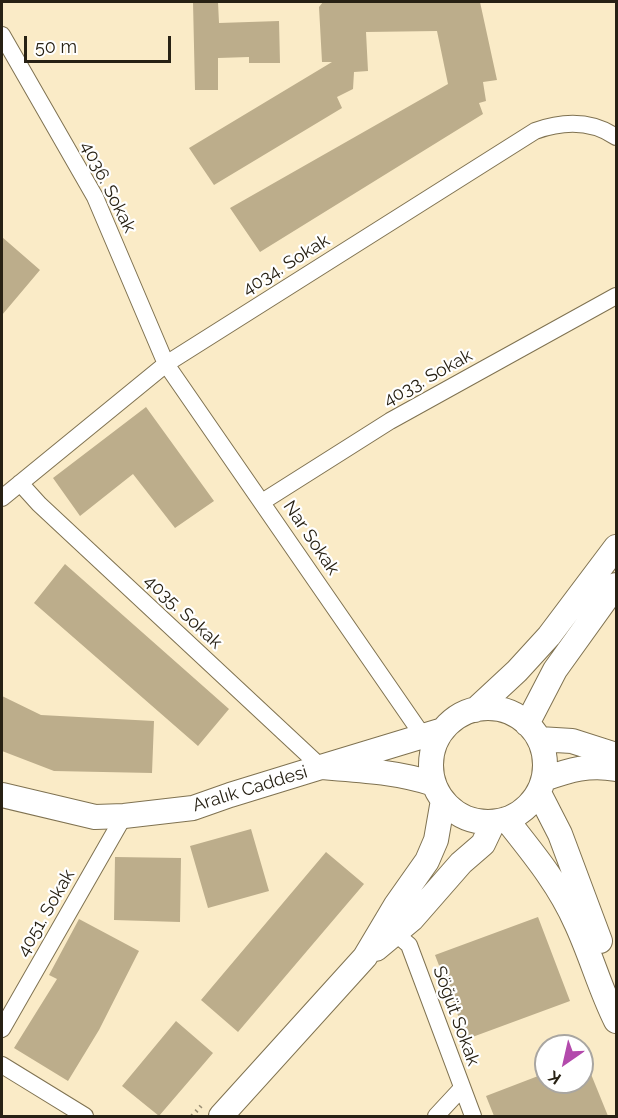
<!DOCTYPE html>
<html>
<head>
<meta charset="utf-8">
<style>
	body { margin:0 }
	#map { position:relative; width:618px; height:1118px; overflow:hidden; background:#faebc7; font-family:Raleway,sans-serif }
	canvas { display:block }
	.frame { position:absolute; inset:0; border:3px solid #272114; pointer-events:none }
	.north { position:absolute; left:534px; top:1034px; width:60px; height:60px; box-sizing:border-box; background:#fff; border:2px solid #a9a6a1; border-radius:50%; rotate:214deg; font-size:16px; font-weight:700; line-height:24px; text-align:center; color:#272114 }
	.north::after { content:''; display:block; margin:auto; width:21px; height:27px; background:#b34aac; clip-path:polygon(50% 0,100% 100%,50% 72%,0 100%) }
	.scale { position:absolute; left:24px; top:36px; width:147px; height:27px; box-sizing:border-box; border:3px solid #272114; border-top:0; padding-left:8px; font-size:18px; line-height:21px; white-space:nowrap; color:#272114; -webkit-text-stroke:4px #fff; paint-order:stroke }
</style>
</head>
<body>
<div id="map">
<canvas width="618" height="1118"></canvas>
<div class="frame"></div>
<div class="north">K</div>
<div class="scale">50 m</div>
</div>
<script>
const g = document.querySelector('canvas').getContext('2d');
g.lineJoin = 'round';
function fill(path, color) { g.fillStyle = color; g.fill(path, 'evenodd'); }
function trace(path, color, width, dash) { g.strokeStyle = color; g.lineWidth = width; g.lineCap = dash ? 'butt' : 'round'; g.setLineDash(dash || []); g.stroke(path); }
function drawText(font, color, halo, rows, align = 'center') {
  g.font = font + ' Raleway,sans-serif'; g.lineWidth = 4.5; g.setLineDash([]); g.textBaseline = 'middle'; g.strokeStyle = halo; g.fillStyle = color; for (const [text, x, y, turn = 0] of rows) {
    g.save(); g.translate(x, y); g.rotate((+turn || 0) * Math.PI / 180); g.textAlign = isNaN(turn) ? turn : align; if (halo) g.strokeText(text, 0, 0); g.fillText(text, 0, 0); g.restore();
  }
}
fill(new Path2D(`
	M193 2H218L219 23 279 21 280 63H249V57L218 58V90H195Z
	M323 2H480L497 80 483 82 486 101 479 103 483 114 260 252 230 208 448 84 437 31 366 32 368 71 354 72 353 89 337 97 342 108 214 185 189 148 332 62H322L319 7Z
	M2 237 40 270 2 315Z
	M146 407 214 501 175 528 133 474 80 516 53 478Z
	M65 564 229 709 198 746 34 603Z
	M2 696 41 715 154 721 152 773 54 771 2 751Z
	M251 829 269 891 208 908 190 846Z
	M326 852 364 884 238 1032 201 1000Z
	M115 857 181 858 180 922 114 920Z
	M538 917 570 1001 467 1039 435 955Z
	M79 919 139 951 99 1030 68 1081 14 1048 57 979 49 975Z
	M176 1021 213 1053 159 1116 122 1086Z
	M582 1052 608 1116H494L486 1096 546 1073V1082H582Z`), '#bcad8b');
const street = new Path2D(`
	M2 35 95 197 166 364 423 736
	M20 483 39 504 321 767
	M2 498 166 364 535 131C563 121 591 120 616 137
	M262 502 390 421 616 296
	M396 934 409 945 473 1116
	M2 1029 124 816
	M2 1065 85 1116
	M436 1116 462 1088`);
const secondary = new Path2D(`
	M431 765a57 57 0 1 1 114 0a57 57 0 1 1-114 0Z
	M475 710 517 671 549 636 616 547
	M527 724 555 670 616 585
	M539 739 572 741 616 755
	M544 779C570 770 589 764 616 769
	M434 784C397 772 360 770 321 767L443 730
	M539 793 560 834 600 941
	M2 795 95 817 124 816 193 808 230 795 321 767
	M506 819C532 852 559 884 576 923 591 955 600 989 616 1021
	M376 949 412 919 461 863 483 844 493 823
	M221 1116 365 957 396 905 427 861 436 840 443 800`);
trace(street, '#7f7251', 18);
trace(secondary, '#7f7251', 26);
trace(new Path2D(`
	M192 1116 201 1106`), '#9a8f75', 4, [1.5, 4.5]);
trace(street, '#fff', 16);
trace(secondary, '#fff', 24);
drawText('18px', '#272114', '#fff', [
	["4036. Sokak",108,187,63],
	["4034. Sokak",286,265,-32],
	["4033. Sokak",428,378,-29],
	["Nar Sokak",311,538,56],
	["4035. Sokak",183,612,43],
	["Aralık Caddesi",250,789,-17],
	["4051. Sokak",46,913,-60],
	["Söğüt Sokak",456,1016,70]
]);
</script>
</body>
</html>
